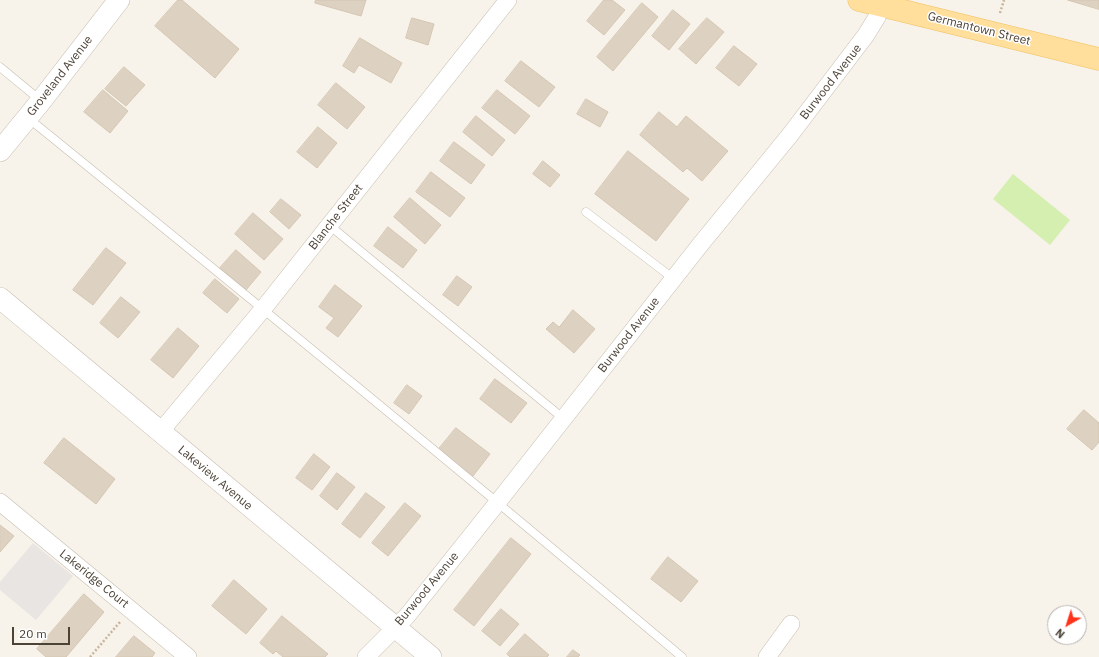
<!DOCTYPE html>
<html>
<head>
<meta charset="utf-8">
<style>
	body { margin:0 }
	#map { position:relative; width:1099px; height:657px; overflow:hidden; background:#f7f2ea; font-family:"IBM Plex Sans",sans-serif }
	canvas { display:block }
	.north { position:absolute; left:1047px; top:605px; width:40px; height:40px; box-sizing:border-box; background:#fff; border:1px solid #b7b4af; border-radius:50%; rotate:219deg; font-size:11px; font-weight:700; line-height:16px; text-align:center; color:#4c4337 }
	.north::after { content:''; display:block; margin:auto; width:14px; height:18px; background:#ff3319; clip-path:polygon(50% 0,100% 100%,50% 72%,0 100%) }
	.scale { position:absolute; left:12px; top:627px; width:58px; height:18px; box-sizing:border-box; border:2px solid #4c4337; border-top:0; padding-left:5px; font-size:12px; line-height:14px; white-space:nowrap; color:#4c4337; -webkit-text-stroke:3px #fff; paint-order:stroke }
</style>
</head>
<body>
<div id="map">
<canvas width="1099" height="657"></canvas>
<div class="north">N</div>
<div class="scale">20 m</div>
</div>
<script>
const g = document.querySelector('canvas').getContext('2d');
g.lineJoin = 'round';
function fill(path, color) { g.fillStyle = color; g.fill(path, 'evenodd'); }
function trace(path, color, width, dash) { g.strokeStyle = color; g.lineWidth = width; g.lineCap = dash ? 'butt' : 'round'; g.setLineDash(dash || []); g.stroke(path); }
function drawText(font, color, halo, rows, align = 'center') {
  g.font = font + ' "IBM Plex Sans",sans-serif'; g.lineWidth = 3; g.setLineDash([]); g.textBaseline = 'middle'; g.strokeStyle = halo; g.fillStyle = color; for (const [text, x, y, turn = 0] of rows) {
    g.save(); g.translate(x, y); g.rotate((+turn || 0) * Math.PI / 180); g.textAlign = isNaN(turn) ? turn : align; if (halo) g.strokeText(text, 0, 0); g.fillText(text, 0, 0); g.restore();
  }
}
fill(new Path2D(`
	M1013 174 1070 220 1050 245 993 199Z`), '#d4efaf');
fill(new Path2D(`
	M33 543 73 576 36 620 0 590V582Z`), '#e8e5e2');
const building = new Path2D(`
	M178 0H182L239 49 215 78 155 26Z
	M316 0H366L361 16 315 3Z
	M604 0H612L625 10 604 35 587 21Z
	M1068 0H1099V9Z
	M642 3 658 17 613 71 597 57Z
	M673 10 690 24 669 50 652 36Z
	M412 18 434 24 428 45 406 38Z
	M707 18 724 32 696 64 679 49Z
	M360 38 402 63 391 83 359 65 354 73 343 66Z
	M734 46 757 64 739 86 716 68Z
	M521 61 555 87 539 107 505 81Z
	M124 67 145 85 126 106 105 89Z
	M336 83 365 107 347 129 318 105Z
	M103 90 128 111 110 133 84 112Z
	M497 90 530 116 515 134 482 108Z
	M586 99 608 112 600 127 577 114Z
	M659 112 677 127 686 116 728 151 702 181 687 168 683 172 640 135Z
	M476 116 505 140 492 156 463 132Z
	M318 127 337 143 317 168 297 152Z
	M454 142 485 165 471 184 440 161Z
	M628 151 689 199 656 241 595 194Z
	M543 161 560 175 550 187 533 174Z
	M431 172 465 198 450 217 416 192Z
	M410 198 441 225 425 244 394 217Z
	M281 199 301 215 289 229 270 212Z
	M253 213 283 239 264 260 235 234Z
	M388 227 417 250 403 268 374 246Z
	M106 248 126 263 93 305 73 290Z
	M236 250 261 272 246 290 220 268Z
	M457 276 472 287 458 306 443 295Z
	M215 279 239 299 227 313 203 293Z
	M335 285 362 306 338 337 326 328 334 318 319 307Z
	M121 297 140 312 118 338 100 323Z
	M573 310 595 329 574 353 546 329 553 322 559 327Z
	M178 328 199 346 173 378 151 360Z
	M495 379 527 403 511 423 480 399Z
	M407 385 422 396 409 414 394 403Z
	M1084 410 1099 423V442L1092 450 1067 429Z
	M456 428 490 454 473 476 438 450Z
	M64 438 115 479 96 504 44 463Z
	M314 454 330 467 312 490 296 478Z
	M337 473 355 487 337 510 320 496Z
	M366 493 385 507 360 538 342 524Z
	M405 503 421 516 388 556 372 543Z
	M0 525 14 536 0 552Z
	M511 538 531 554 474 626 454 610Z
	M668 557 698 581 681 602 651 579Z
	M234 580 267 609 246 634 212 606Z
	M84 594 104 612 66 657H46L37 649Z
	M501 609 519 624 500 646 482 631Z
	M282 616 328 654 325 657H283L276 651 273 654 260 643Z
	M525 634 549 655 547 657H510L507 654Z
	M134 636 155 653 152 657H116Z
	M573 650 580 655 578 657H567Z`);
fill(building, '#ddd1c1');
trace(building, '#d5c6b1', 1);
const service = new Path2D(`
	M0 67 40 100
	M28 118C248 296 466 475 682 657
	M586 212 674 279
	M329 225 564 419`);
const minor = new Path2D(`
	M160 432 263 309 508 0
	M0 502 188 657
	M366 657 407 616 498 502 700 245 790 135 866 35 877 17 881 5
	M767 657 791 624`);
const tertiary = new Path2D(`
	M0 151 41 101 119 0
	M0 298 431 657`);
const primary = new Path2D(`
	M859 0 1099 59`);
trace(service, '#c6bdae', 9);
trace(minor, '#c6bdae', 18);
trace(tertiary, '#c6bdae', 22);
trace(primary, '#f1c05e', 23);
trace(new Path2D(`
	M1000 13 1004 0
	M90 657 120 622`), '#c7b69b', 2.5, [2, 2]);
trace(service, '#fff', 8);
trace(minor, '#fff', 17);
trace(tertiary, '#fff', 21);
trace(primary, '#ffdf9b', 22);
drawText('12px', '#4c4337', '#fff', [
	["Germantown Street",979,29,14],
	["Groveland Avenue",60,76,-52],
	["Burwood Avenue",831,82,-52],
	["Blanche Street",336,217,-52],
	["Burwood Avenue",629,335,-52],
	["Lakeview Avenue",215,478,40],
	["Lakeridge Court",94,579,39],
	["Burwood Avenue",427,589,-50]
]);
</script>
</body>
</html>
